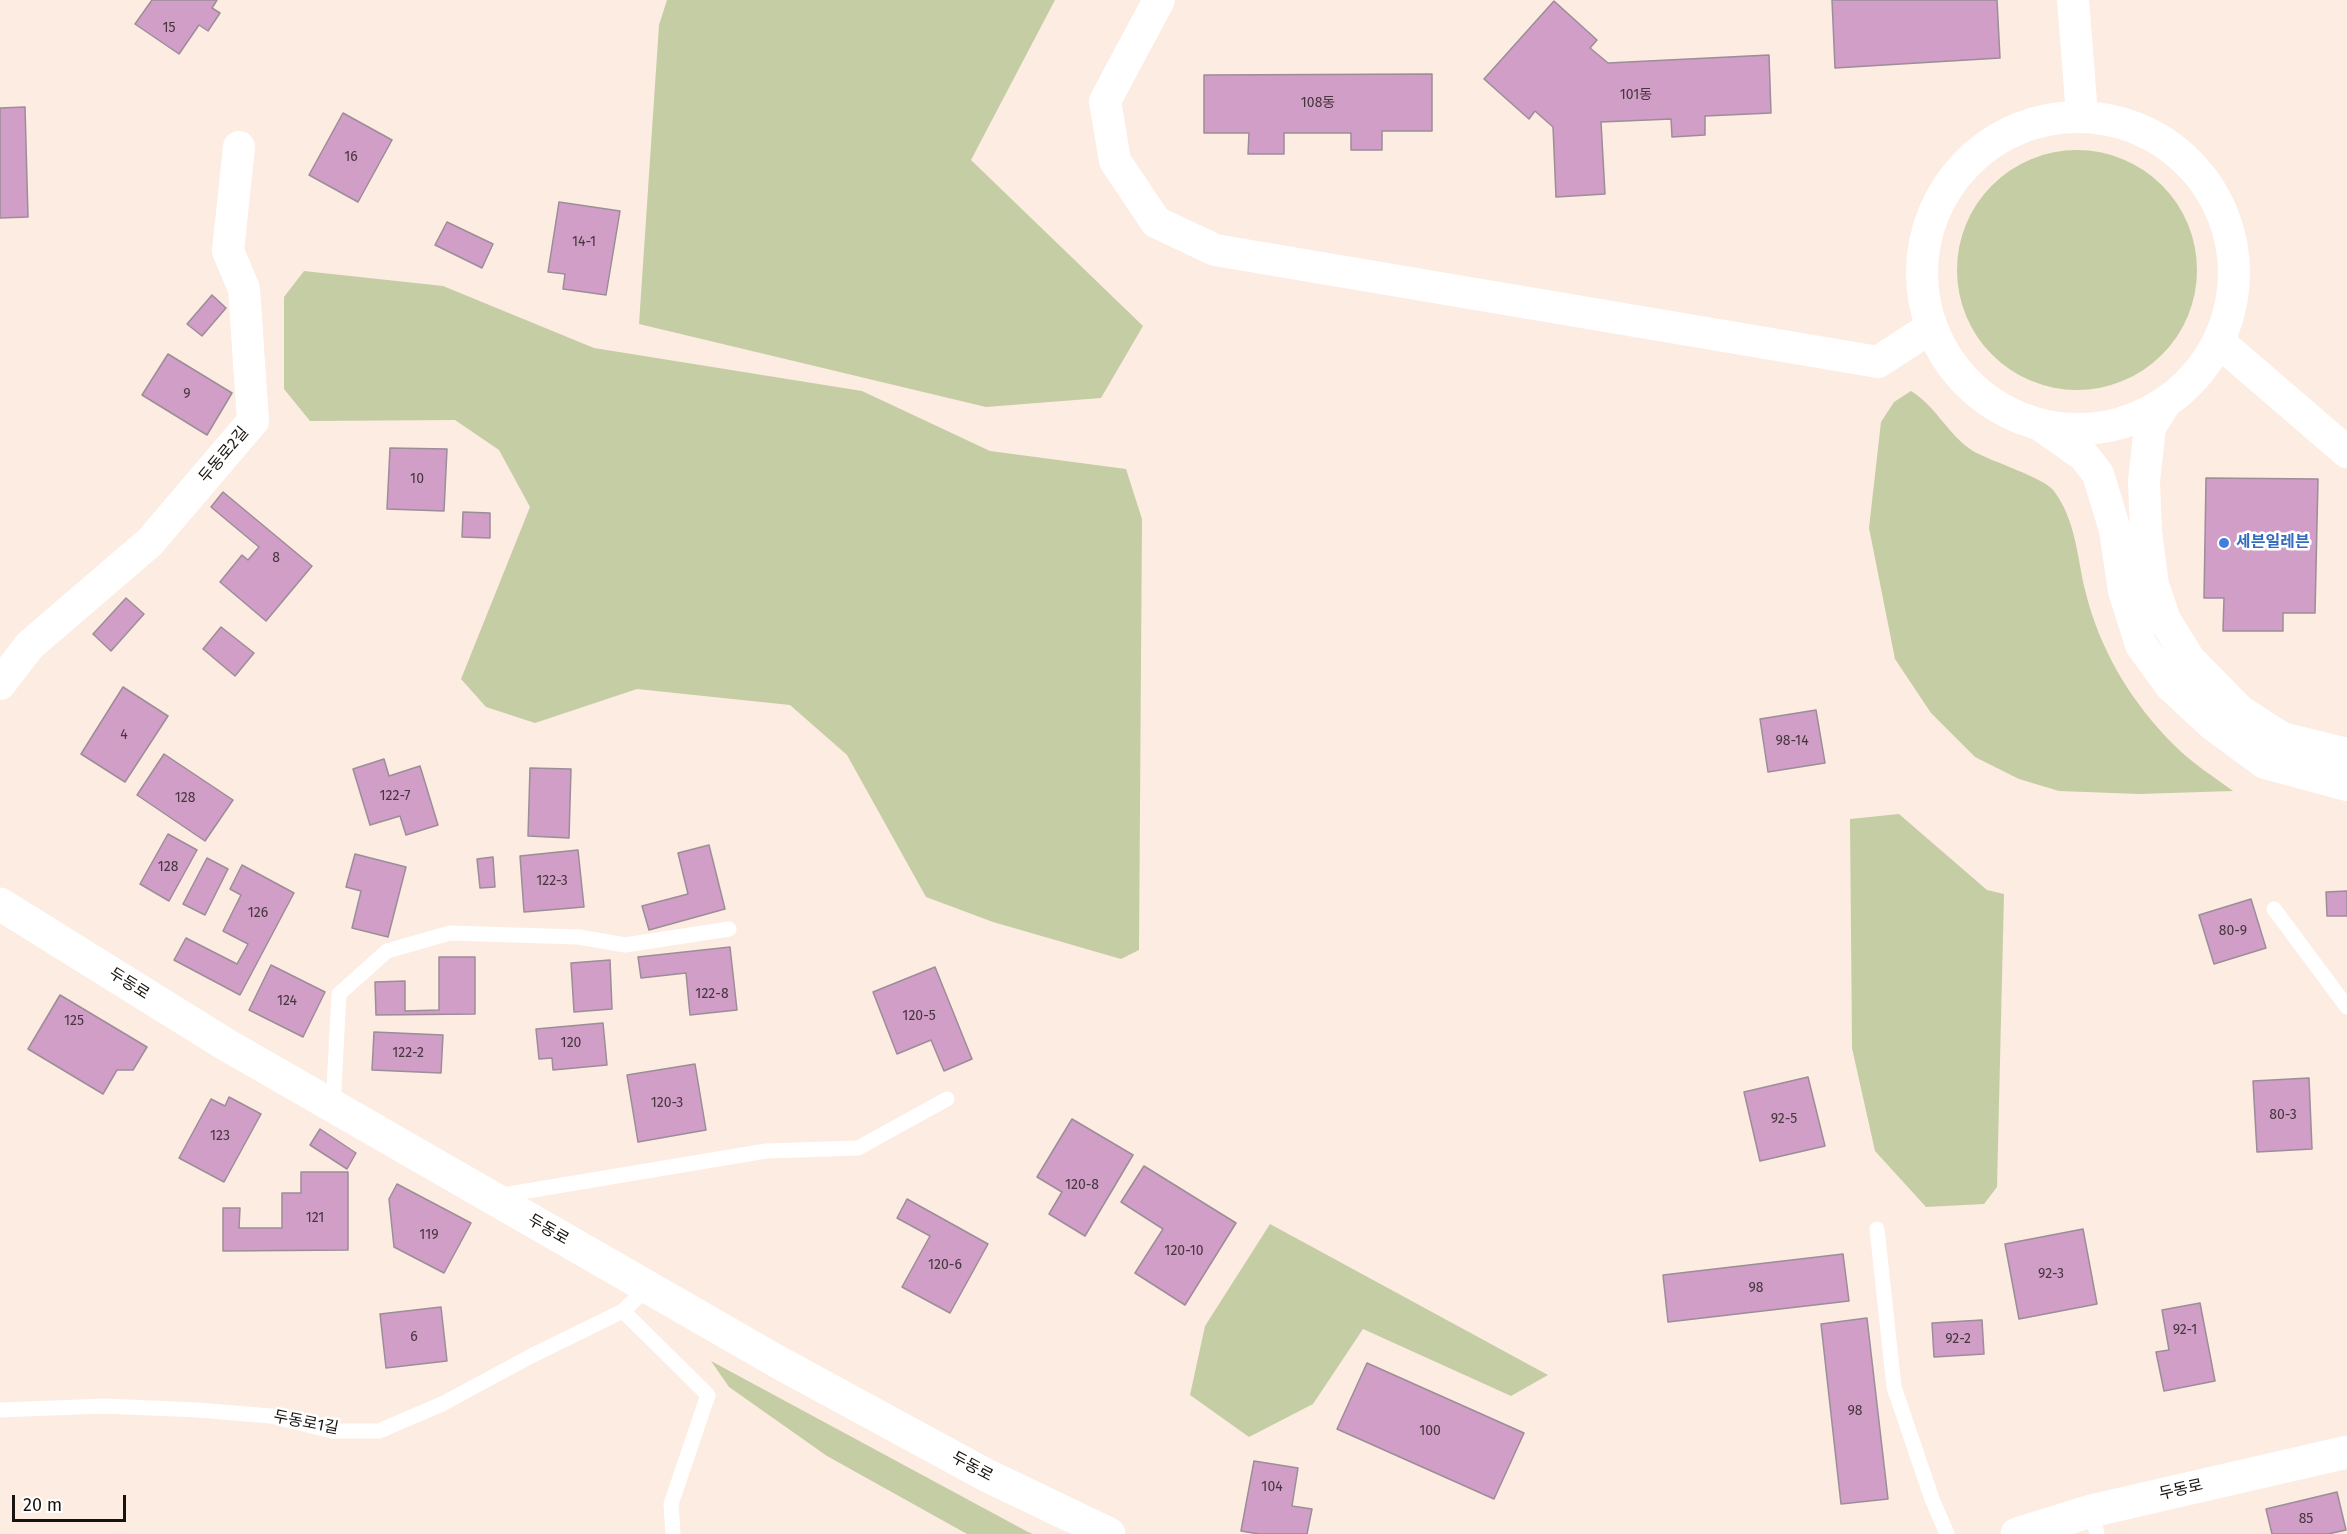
<!DOCTYPE html>
<html>
<head>
<meta charset="utf-8">
<style>
	body { margin:0 }
	#map { position:relative; width:2347px; height:1534px; overflow:hidden; background:#fdece1; font-family:"Fira Sans",sans-serif }
	canvas { display:block }
	.scale { position:absolute; left:12px; top:1495px; width:114px; height:27px; box-sizing:border-box; border:3px solid #18130f; border-top:0; padding-left:8px; font-size:18px; line-height:21px; white-space:nowrap; color:#18130f; -webkit-text-stroke:4px #fff; paint-order:stroke }
</style>
</head>
<body>
<div id="map">
<canvas width="2347" height="1534"></canvas>
<div class="scale">20 m</div>
</div>
<script>
const g = document.querySelector('canvas').getContext('2d');
g.lineJoin = 'round';
function fill(path, color) { g.fillStyle = color; g.fill(path, 'evenodd'); }
function trace(path, color, width, dash) { g.strokeStyle = color; g.lineWidth = width; g.lineCap = dash ? 'butt' : 'round'; g.setLineDash(dash || []); g.stroke(path); }
function drawText(font, color, halo, rows, align = 'center') {
  g.font = font + ' "Fira Sans","Noto Sans KR",sans-serif'; g.lineWidth = 5; g.setLineDash([]); g.textBaseline = 'middle'; g.strokeStyle = halo; g.fillStyle = color; for (const [text, x, y, turn = 0] of rows) {
    g.save(); g.translate(x, y); g.rotate((+turn || 0) * Math.PI / 180); g.textAlign = isNaN(turn) ? turn : align; if (halo) g.strokeText(text, 0, 0); g.fillText(text, 0, 0); g.restore();
  }
}
fill(new Path2D(`
	M667 0H1055L971 160 1143 326 1101 398 986 407 639 324 659 25Z
	M1957 270a120 120 0 1 1 240 0a120 120 0 1 1-240 0Z
	M304 271 443 286 594 348 862 391 990 451 1126 469 1142 519 1139 950 1121 959 993 922 926 897 847 755 790 705 637 689 535 723 486 707 461 679 530 507 499 450 455 420 310 421 284 389V297Z
	M1911 391C1936 406 1948 435 1973 451 1990 461 2045 478 2054 491 2076 521 2077 556 2085 590 2100 651 2131 702 2175 746 2192 763 2214 777 2233 791L2139 794 2059 791 2019 779 1975 757 1931 713 1895 659 1869 528 1881 422 1894 402Z
	M1899 814 1987 890 2004 894 1997 1187 1984 1204 1926 1207 1875 1151 1852 1048 1850 819Z
	M1270 1224 1548 1375 1511 1396 1363 1329 1313 1404 1249 1437 1190 1395 1205 1326Z
	M711 1361 1028 1532 1033 1534H967L827 1456 729 1387Z`), '#c5cda5');
const building = new Path2D(`
	M152 0H217L212 8 220 13 208 31 199 25 179 54 135 24Z
	M1832 0H1997L2000 58 1835 68Z
	M1554 1 1597 40 1590 48 1608 63 1769 55 1771 113 1705 116V135L1672 137 1671 119 1601 122 1605 194 1556 197 1553 127 1535 111 1529 119 1484 79Z
	M1432 74V131H1382V150H1351V133H1284V154H1248L1249 133H1204V75Z
	M25 107 28 217 0 218V108Z
	M343 113 392 140 358 202 309 175Z
	M559 202 620 211 606 295 563 289 565 274 548 272Z
	M447 222 493 244 482 268 435 245Z
	M212 295 226 308 202 336 187 324Z
	M168 354 232 393 207 435 142 395Z
	M390 448 447 449 444 511 387 509Z
	M2206 478 2318 479 2315 613H2283V631H2223L2224 598H2204Z
	M223 492 312 566 266 621 220 582 242 555 248 560 259 547 211 507Z
	M463 512 490 513V538L462 537Z
	M126 598 144 614 111 651 93 634Z
	M221 627 254 653 235 676 203 649Z
	M123 687 168 716 125 782 81 754Z
	M1816 710 1825 763 1768 772 1760 719Z
	M164 754 233 800 205 841 137 795Z
	M384 759 389 776 420 766 438 825 406 835 400 816 370 825 353 769Z
	M530 768 571 769 569 838 528 836Z
	M168 834 197 850 169 901 140 884Z
	M709 845 725 909 649 930 642 906 688 894 678 853Z
	M578 850 584 907 524 912 520 856Z
	M355 854 406 867 388 937 352 928 361 891 346 887Z
	M493 857 495 887 480 888 477 859Z
	M207 858 228 869 205 915 183 904Z
	M242 865 294 893 240 995 174 960 186 938 237 964 248 944 223 931 241 895 230 889Z
	M2347 891V916H2327L2326 892Z
	M2251 899 2266 948 2214 964 2199 915Z
	M730 947 737 1010 690 1015 686 973 641 978 638 957Z
	M439 957H475V1014L376 1015 375 982 405 981V1011L439 1010Z
	M610 960 612 1009 574 1012 571 963Z
	M271 965 325 992 303 1037 249 1010Z
	M935 967 972 1059 944 1071 931 1040 897 1054 873 992Z
	M60 995 147 1047 133 1070H117L103 1094 28 1049Z
	M603 1023 607 1065 553 1070 552 1058 539 1059 536 1029Z
	M374 1032 443 1035 441 1073 372 1070Z
	M695 1064 706 1130 638 1142 627 1075Z
	M1808 1077 1825 1146 1760 1161 1744 1092Z
	M2309 1078 2312 1149 2257 1152 2253 1081Z
	M229 1097 261 1114 224 1182 179 1158 211 1099 225 1106Z
	M1072 1119 1133 1155 1085 1236 1049 1214 1062 1192 1037 1177Z
	M320 1129 356 1153 347 1169 310 1145Z
	M1144 1166 1236 1223 1185 1305 1135 1273 1163 1229 1121 1202Z
	M301 1172H348V1250L223 1251V1208H240L239 1228H282V1193H301Z
	M397 1184 471 1223 444 1273 394 1247 389 1199Z
	M907 1199 988 1244 950 1313 902 1287 930 1236 897 1218Z
	M2083 1229 2097 1304 2019 1319 2005 1244Z
	M1843 1254 1849 1301 1668 1322 1663 1275Z
	M2200 1303 2215 1381 2164 1391 2156 1352 2169 1350 2162 1310Z
	M441 1307 447 1361 386 1368 380 1314Z
	M1867 1318 1888 1499 1841 1504 1821 1324Z
	M1982 1320 1984 1354 1934 1357 1932 1323Z
	M1367 1363 1524 1433 1494 1499 1337 1429Z
	M1254 1461 1298 1468 1292 1506 1312 1509 1307 1534H1259L1241 1531Z
	M2337 1492 2346 1530 2328 1534H2272L2266 1509Z`);
fill(building, '#d09ec6');
trace(building, '#9c8d99', 1.5);
trace(new Path2D(`
	M2274 909 2347 1007
	M333 1106 339 994 387 951 450 933 579 937 625 945 729 929
	M497 1196 766 1151 858 1148 947 1099
	M1877 1229 1894 1387 1932 1499 1947 1534
	M623 1311 708 1395 671 1504 673 1534
	M0 1410 104 1406 198 1410 271 1416 332 1431H379L442 1404 533 1355 623 1311 648 1287
	M2091 1511 2097 1534`), '#fff', 15);
trace(new Path2D(`
	M1159 0 1105 101 1115 161 1156 222 1215 250 1878 362 1930 328
	M2073 0 2082 115
	M1922 273a156 156 0 1 1 312 0a156 156 0 1 1-312 0Z
	M2219 342 2347 452
	M2166 402 2150 427 2144 481 2146 532 2153 585 2165 620 2189 659 2240 711 2282 738 2347 754
	M2043 427 2084 456 2098 474 2115 530 2124 591 2141 645 2171 686 2212 724 2265 763 2347 785
	M0 684 30 645 150 542 253 421 244 289 228 251 239 147`), '#fff', 32);
trace(new Path2D(`
	M0 904 225 1044 778 1362 986 1475 1109 1534
	M2017 1534 2091 1511 2347 1452`), '#fff', 33);
for (const [x, y, r, color] of [
	[2224,543,6,"#3f7fe0"]
]) { const dot = new Path2D(); dot.arc(x, y, r, 0, 2 * Math.PI); g.fillStyle = color; g.fill(dot); trace(dot, '#fff', 2); }
drawText('14px', '#46363d', null, [
	["15",169,28],
	["101동",1636,95],
	["108동",1318,103],
	["16",351,157],
	["14-1",584,242],
	["9",187,394],
	["10",417,479],
	["8",276,558],
	["4",124,735],
	["98-14",1792,741],
	["122-7",395,796],
	["128",185,798],
	["128",168,867],
	["122-3",552,881],
	["126",258,913],
	["80-9",2233,931],
	["122-8",712,994],
	["124",287,1001],
	["120-5",919,1016],
	["125",74,1021],
	["120",571,1043],
	["122-2",408,1053],
	["120-3",667,1103],
	["80-3",2283,1115],
	["92-5",1784,1119],
	["123",220,1136],
	["120-8",1082,1185],
	["121",315,1218],
	["119",429,1235],
	["120-10",1184,1251],
	["120-6",945,1265],
	["92-3",2051,1274],
	["98",1756,1288],
	["92-1",2185,1330],
	["6",414,1337],
	["92-2",1958,1339],
	["98",1855,1411],
	["100",1430,1431],
	["104",1272,1487],
	["85",2306,1519]
]);
drawText('16px', '#18130f', '#fff', [
	["두동로2길",224,455,-50],
	["두동로",129,984,32],
	["두동로",548,1230,30],
	["두동로1길",306,1423,11],
	["두동로",972,1467,28],
	["두동로",2181,1490,-13]
]);
drawText('bold 16px', '#366cbe', '#fff', [
	["세븐일레븐",2236,543]
], 'left');
</script>
</body>
</html>
